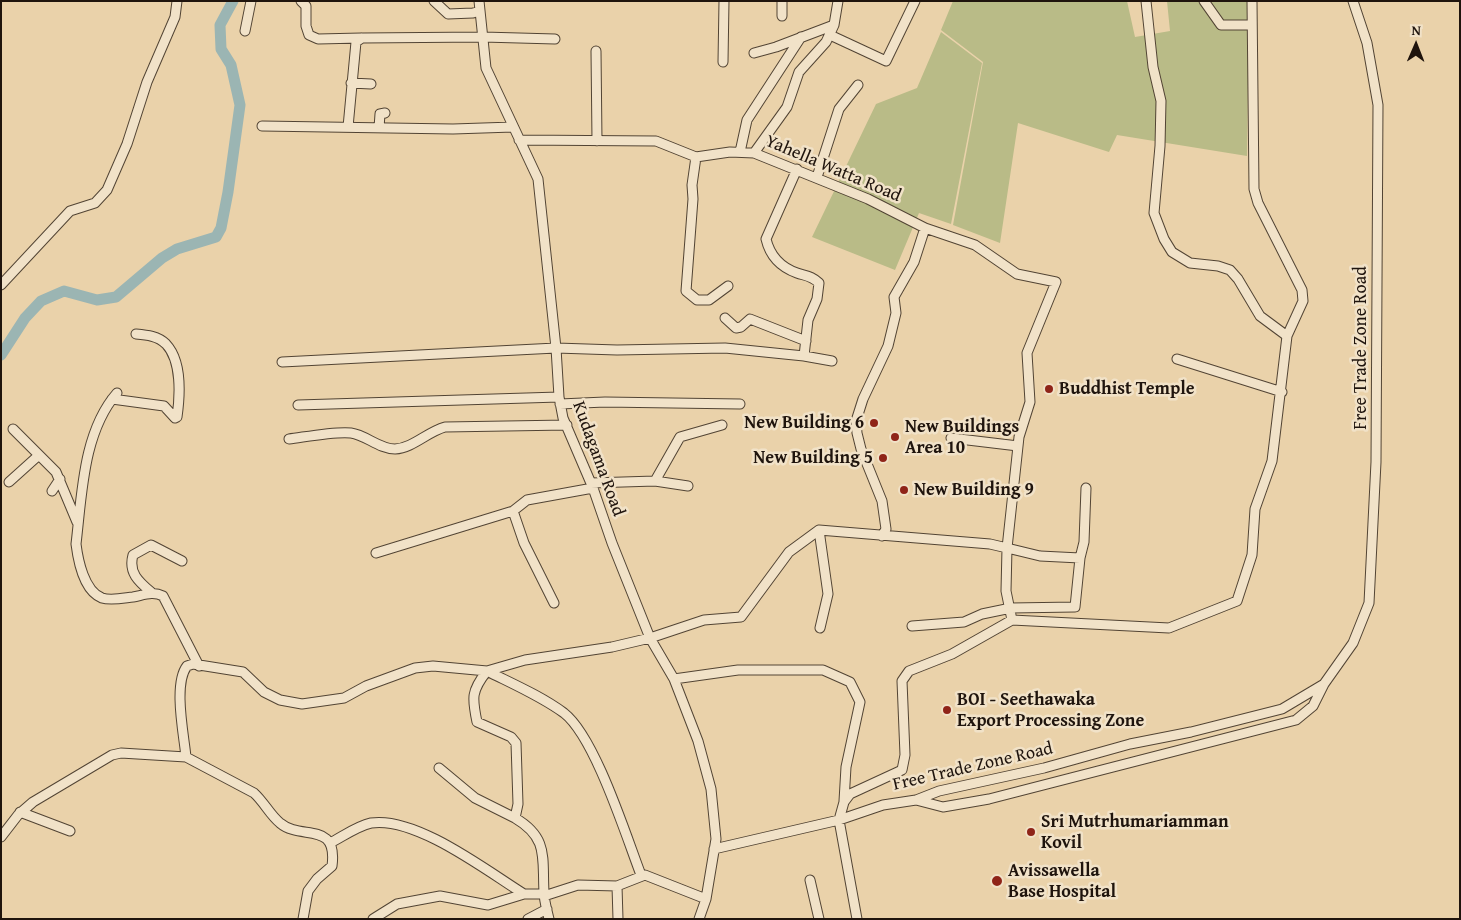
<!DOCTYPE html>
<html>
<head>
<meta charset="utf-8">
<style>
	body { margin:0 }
	#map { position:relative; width:1461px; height:920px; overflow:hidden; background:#ead2aa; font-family:"Gentium Book Plus",serif }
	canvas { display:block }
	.frame { position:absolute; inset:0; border:2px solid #1f140d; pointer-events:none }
	.north { position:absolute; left:1391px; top:20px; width:50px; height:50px; -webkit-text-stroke:4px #f1e2c8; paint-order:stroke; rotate:1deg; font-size:14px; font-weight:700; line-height:20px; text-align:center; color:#1f140d }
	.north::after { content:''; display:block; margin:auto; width:18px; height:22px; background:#1f140d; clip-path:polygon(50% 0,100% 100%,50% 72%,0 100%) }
</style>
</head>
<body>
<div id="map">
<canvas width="1461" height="920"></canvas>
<div class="frame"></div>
<div class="north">N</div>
</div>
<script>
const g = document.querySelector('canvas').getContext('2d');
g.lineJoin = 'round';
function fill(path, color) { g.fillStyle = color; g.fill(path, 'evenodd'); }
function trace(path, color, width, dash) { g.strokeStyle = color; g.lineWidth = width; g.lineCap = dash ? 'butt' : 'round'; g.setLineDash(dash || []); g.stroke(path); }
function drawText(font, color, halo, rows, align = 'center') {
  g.font = font + ' "Gentium Book Plus",serif'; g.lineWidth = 5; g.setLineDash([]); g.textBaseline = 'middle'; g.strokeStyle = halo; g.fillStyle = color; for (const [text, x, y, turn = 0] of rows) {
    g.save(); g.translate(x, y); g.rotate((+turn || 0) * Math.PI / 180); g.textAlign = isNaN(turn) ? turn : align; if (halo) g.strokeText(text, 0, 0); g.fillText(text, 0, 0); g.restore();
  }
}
fill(new Path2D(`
	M953 1H1127L1135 37 1170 31 1167 1H1249L1247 156 1117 135 1109 152 1018 123 1000 243 953 225 983 62 941 30Z
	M941 32 982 63 951 224 919 213 895 270 812 237 876 104 917 88Z`), '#b9bb87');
trace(new Path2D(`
	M1 355 25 318 41 301 64 291 97 300 116 297 162 258 177 249 216 237 221 228 228 192 240 105 231 65 221 49 220 25 233 1`), '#9bb5b3', 11);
const minor = new Path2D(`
	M301 1 306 6V26L309 35 318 39 361 38
	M434 1 448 14 473 13 480 11
	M479 1 486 68 538 179 556 348 559 397 563 418 593 488 612 543 650 638 674 679 698 741 711 789 716 839 706 899 699 919
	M1146 1 1153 67 1161 101 1160 146 1154 213 1164 239 1172 252 1190 263 1218 266 1230 270 1238 279 1260 316 1287 336
	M1204 1 1221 25H1252
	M782 16V1
	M245 31 251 1
	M830 35 886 61 915 1
	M596 51 597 141
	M754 53 776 47 834 25
	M723 62 724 1
	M351 83 371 84
	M262 126 453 129 513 127
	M348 127 356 42 362 38 483 37 555 39
	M379 128 380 114 385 113
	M519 140 656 141 696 157 730 152 754 153 868 199 925 228
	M740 152 747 120 801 37
	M754 153 787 107 799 72 826 42 834 25 838 1
	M696 157 692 185 693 199 686 291 697 300H709L728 286
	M797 169 766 239C770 256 780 267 797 273 806 276 812 276 819 283L817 299 808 320 804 356
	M817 177 839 109 858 85
	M1 285 70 211 95 203 107 190 127 144 147 82 175 17 177 1
	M725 318 736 328 741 327 750 319 806 341
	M1177 359 1282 392
	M282 362 556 348 617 350 725 348 804 356 832 361
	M117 393C83 432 82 494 76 544 78 560 84 591 102 598 111 601 124 598 133 597 144 595 153 591 163 596L199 666
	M112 399 164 406 175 418 177 417C180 396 182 361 166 344 158 336 147 335 136 334
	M560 404 605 402 740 404
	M298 405 559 397
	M13 429 56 472 77 522
	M951 438 1018 446
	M289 439C305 437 336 431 351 433 366 435 379 449 395 449 413 448 427 432 445 427L567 425
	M655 481 688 486
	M9 482 39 455
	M591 483 655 481 680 437 722 425
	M52 491 60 479
	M513 511 524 543 554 603
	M819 530 828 594 820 628
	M882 536 886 529 882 501 861 449 857 433 856 421 863 399 888 346 896 313 894 297 914 262 925 228 975 245 1017 274 1056 282 1027 353 1030 402 1019 437 1007 548 1040 556 1080 558 1084 542 1086 488
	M376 553 513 511 527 500 593 488
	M152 593C139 582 128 573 133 555L151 545 182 561
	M912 626 964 622 982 614 1011 608 1075 607 1080 558
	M674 679 738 670H823L850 682 860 702 846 767 844 801
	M186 757C184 735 173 684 187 666L193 664 243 672 264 692 280 700 302 704 344 698 366 686 415 668 433 666 487 671C471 691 472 698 477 722L511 737 516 743 518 804 515 818C549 838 542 858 544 892 544 901 547 910 549 919
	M439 768 475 798 515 818
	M916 800 943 807 989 799 1296 720 1313 706 1324 684 1353 643 1369 603 1376 462 1378 105 1367 43 1353 1
	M20 812 70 831
	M1 837 18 815 33 802 112 755 121 753 186 757 254 793C264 802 270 815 280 823 301 841 338 820 332 866L317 879 308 891 303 919
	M330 843C342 837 357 826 371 823 416 816 487 871 524 894
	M714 849 839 820 883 805 916 800 939 791 1044 768 1130 744 1191 732 1282 709 1324 684
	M641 875C626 836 595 737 564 713 541 696 513 684 487 671L525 660 612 647 650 638 704 620 741 617 789 552 819 530 990 544 1007 548 1006 591 1012 620
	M810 880 819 919
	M617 886 645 875 706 899
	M544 896 578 885 617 886 618 919
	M373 919 397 904 440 896 488 905 524 894H544
	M528 919 547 909
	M857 919 839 820 844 802 850 794 902 770 905 755 902 681 909 671 952 654 1012 620 1169 628 1237 601 1252 555 1255 509 1272 461 1287 336 1303 301 1302 290 1258 203 1254 189 1252 1`);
trace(minor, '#524434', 11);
trace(minor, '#f1e2c8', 9);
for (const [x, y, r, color] of [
	[1049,389,5,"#8f2418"],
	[874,423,5,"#8f2418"],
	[895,437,5,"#8f2418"],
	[883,458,5,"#8f2418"],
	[904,490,5,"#8f2418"],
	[947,710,5,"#8f2418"],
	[1031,832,5,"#8f2418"],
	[997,881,6,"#8f2418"]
]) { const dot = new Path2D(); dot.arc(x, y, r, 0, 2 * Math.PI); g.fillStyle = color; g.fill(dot); trace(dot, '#f1e2c8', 2); }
drawText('18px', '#1f140d', '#f1e2c8', [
	["Yahella Watta Road",833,169,23],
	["Free Trade Zone Road",1361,348,-90],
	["Kudagama Road",598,459,70],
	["Free Trade Zone Road",973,767,-13]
]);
drawText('bold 18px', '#1f140d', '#f1e2c8', [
	["Buddhist Temple",1059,389],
	["New Building 6",864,423,"right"],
	["New Buildings",905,427],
	["Area 10",905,448],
	["New Building 5",873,458,"right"],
	["New Building 9",914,490],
	["BOI - Seethawaka",957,700],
	["Export Processing Zone",957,721],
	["Sri Mutrhumariamman",1041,822],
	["Kovil",1041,843],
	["Avissawella",1008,871],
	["Base Hospital",1008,892]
], 'left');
</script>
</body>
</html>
